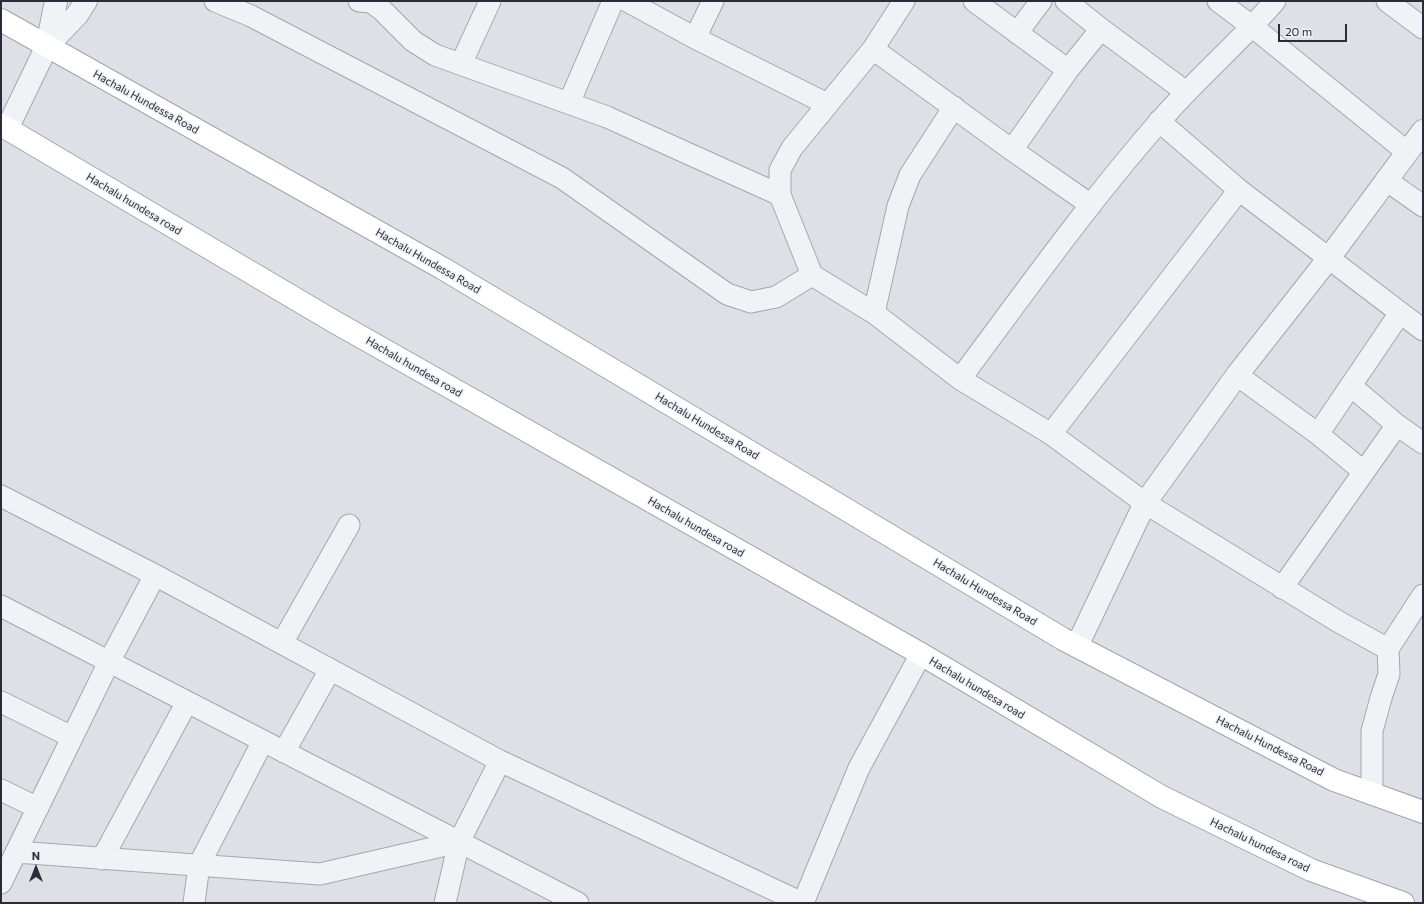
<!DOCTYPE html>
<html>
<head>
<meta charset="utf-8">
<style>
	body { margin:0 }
	#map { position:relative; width:1424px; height:904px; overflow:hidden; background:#dfe0e6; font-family:Commissioner,sans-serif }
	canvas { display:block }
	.frame { position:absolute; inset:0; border:2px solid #2a2c3c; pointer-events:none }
	.north { position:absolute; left:16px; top:848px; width:40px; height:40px; -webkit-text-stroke:3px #eeeff4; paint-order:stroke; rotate:0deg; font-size:11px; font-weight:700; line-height:16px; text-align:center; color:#2a2c3c }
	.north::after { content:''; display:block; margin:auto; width:14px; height:18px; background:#2a2c3c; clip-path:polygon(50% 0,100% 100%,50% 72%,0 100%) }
	.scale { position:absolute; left:1278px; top:24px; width:69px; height:18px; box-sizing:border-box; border:2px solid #2a2c3c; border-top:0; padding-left:5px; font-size:12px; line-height:14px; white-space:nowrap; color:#2a2c3c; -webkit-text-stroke:3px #eeeff4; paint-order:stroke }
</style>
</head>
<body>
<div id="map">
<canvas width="1424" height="904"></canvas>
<div class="frame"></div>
<div class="north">N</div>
<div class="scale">20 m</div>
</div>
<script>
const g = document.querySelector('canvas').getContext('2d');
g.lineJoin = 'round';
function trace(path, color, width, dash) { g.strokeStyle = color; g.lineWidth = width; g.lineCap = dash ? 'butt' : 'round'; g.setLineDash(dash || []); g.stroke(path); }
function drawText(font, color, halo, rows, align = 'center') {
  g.font = font + ' Commissioner,sans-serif'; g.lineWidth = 3; g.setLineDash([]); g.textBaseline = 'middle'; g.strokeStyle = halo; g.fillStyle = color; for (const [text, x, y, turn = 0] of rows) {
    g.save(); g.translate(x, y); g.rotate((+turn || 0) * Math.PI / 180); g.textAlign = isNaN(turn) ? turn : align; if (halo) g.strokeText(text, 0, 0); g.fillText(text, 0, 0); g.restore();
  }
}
const minor = new Path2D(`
	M215 1 251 16 562 178 727 294 751 302 776 297 812 275 874 313 960 379 1051 434 1145 503 1339 622 1388 649
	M359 1 371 2 382 10 413 41 435 55 607 117 780 195
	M627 1 695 38
	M713 1 695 38 827 104
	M974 1 1068 70
	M1066 1 1101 29 1186 92
	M1218 1 1253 27 1407 152
	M1387 1 1423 28
	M1017 33 1041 1
	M873 49 1012 150 1091 205
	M461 64 490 1
	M569 103 613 1
	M1159 121 1239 190 1423 330
	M1012 150 1068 70 1101 29
	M1386 180 1423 206
	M812 275 780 195V170L792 148 873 49 904 1
	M874 313 898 206 910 175 954 107
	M1237 375 1318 434 1364 472
	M960 379C1025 292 1088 203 1160 121 1196 79 1239 43 1275 1
	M1351 386 1397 425 1423 443
	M1051 434 1239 190
	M1318 434 1400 313
	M1 496 155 575 500 761 802 903
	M1282 588 1397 425
	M1 606 578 903
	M282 643 349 525
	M1 702 72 737
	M284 752 330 670
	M1 790 38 808
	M1372 794V731L1381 698 1389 674 1388 649 1423 595
	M16 852 320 874 459 842
	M102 859 187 702
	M1 883 109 662 155 575
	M194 903 199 865 263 741
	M445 903 459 842 500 761
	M803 903 859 768 921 654`);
const tertiary = new Path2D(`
	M47 46 77 15 86 1
	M7 129 47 46 56 1
	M1077 646 1145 503 1237 375 1329 258 1423 131`);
const primary = new Path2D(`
	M1 20 442 268 1063 639 1334 780 1423 812
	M1 125 333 321 921 654 1162 797 1311 870 1403 903`);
trace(minor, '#a5a6b0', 23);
trace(tertiary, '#a5a6b0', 24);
trace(primary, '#a0a3b1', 24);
trace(minor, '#f1f2f5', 21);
trace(tertiary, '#f1f2f5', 22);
trace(primary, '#fff', 22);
drawText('11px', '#2a2c3c', '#eeeff4', [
	["Hachalu Hundessa Road",146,102,29],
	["Hachalu hundesa road",134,204,31],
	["Hachalu Hundessa Road",428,261,30],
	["Hachalu hundesa road",414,367,30],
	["Hachalu Hundessa Road",707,426,31],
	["Hachalu hundesa road",696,527,30],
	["Hachalu Hundessa Road",985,592,31],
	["Hachalu hundesa road",977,688,31],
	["Hachalu Hundessa Road",1270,746,27],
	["Hachalu hundesa road",1260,845,26]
]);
</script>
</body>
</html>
